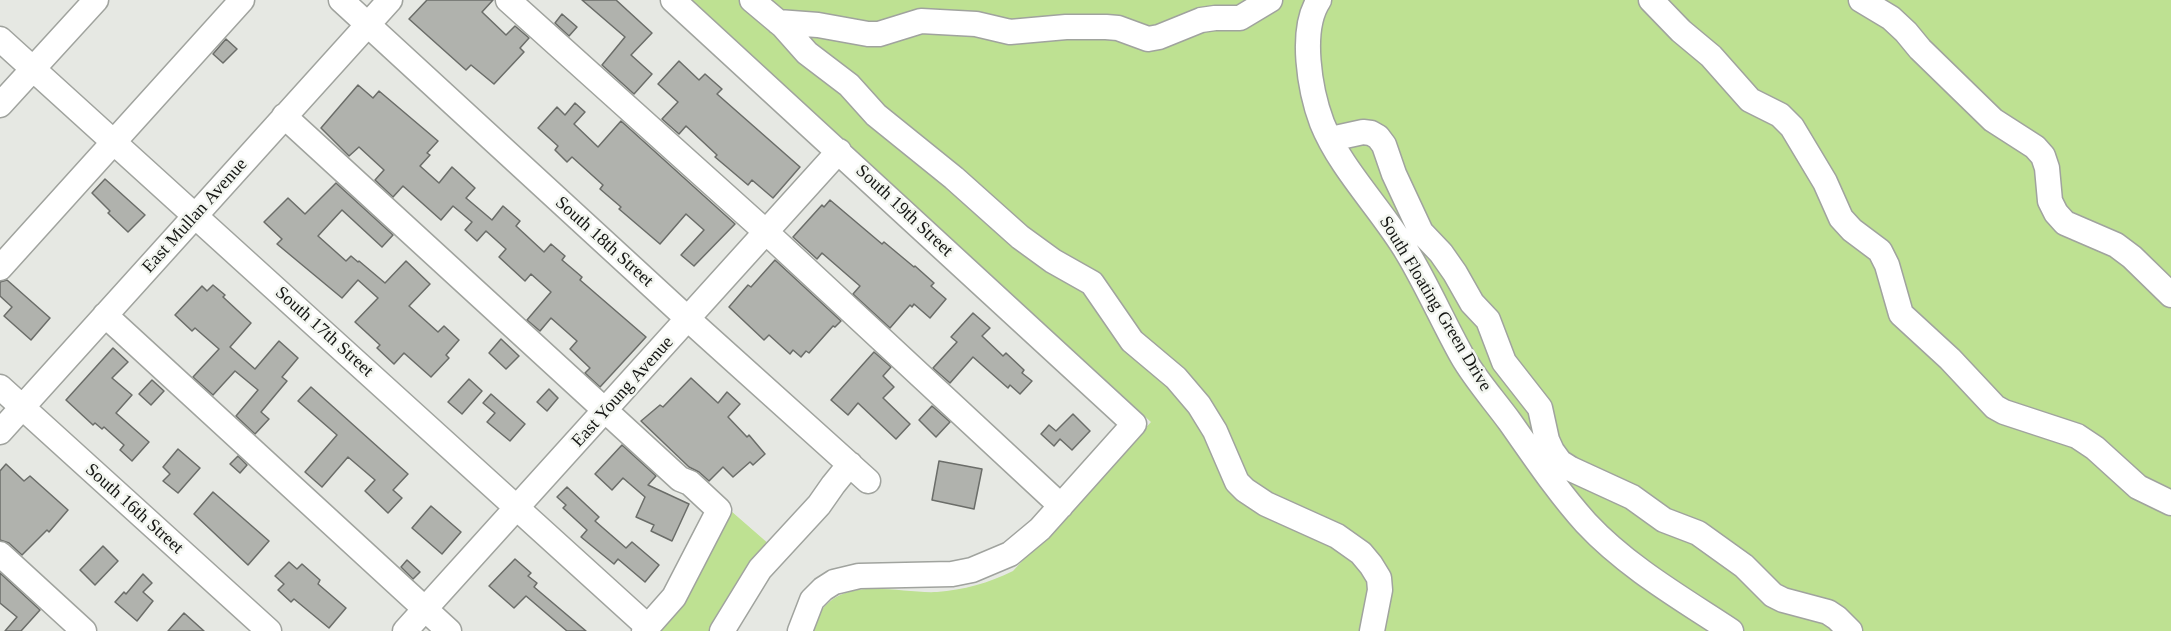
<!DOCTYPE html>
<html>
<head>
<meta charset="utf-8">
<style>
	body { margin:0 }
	canvas { display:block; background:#e6e8e3 }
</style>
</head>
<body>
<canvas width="2171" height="631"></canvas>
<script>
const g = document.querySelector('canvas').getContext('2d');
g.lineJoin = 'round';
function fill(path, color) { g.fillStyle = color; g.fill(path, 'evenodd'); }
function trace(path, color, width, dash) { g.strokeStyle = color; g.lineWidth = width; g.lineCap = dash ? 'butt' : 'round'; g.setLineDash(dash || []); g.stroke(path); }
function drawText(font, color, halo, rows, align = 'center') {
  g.font = font + ' Georgia,serif'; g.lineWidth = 5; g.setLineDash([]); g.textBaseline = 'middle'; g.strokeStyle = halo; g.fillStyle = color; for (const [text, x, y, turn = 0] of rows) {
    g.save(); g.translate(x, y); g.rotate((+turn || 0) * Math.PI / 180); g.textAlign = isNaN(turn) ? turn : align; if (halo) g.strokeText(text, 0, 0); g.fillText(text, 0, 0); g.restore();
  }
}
fill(new Path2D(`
	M685 0H2171V631H813C815 626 816 619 819 614 844 574 899 594 937 592 963 590 989 583 1013 571L1151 422Z
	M731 511 770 545 714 631H657L679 603Z`), '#bee192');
const building = new Path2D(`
	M427 0H493L482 12 506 35 515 26 529 38 520 48 524 52 494 84 471 65 466 70 409 19Z
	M582 0H616L652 33 631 55 652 74 634 94 602 65 625 37Z
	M562 14 577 27 569 36 555 23Z
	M226 39 237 49 223 63 213 54Z
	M679 61 699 80 705 74 722 89 717 94 800 167 773 198 752 180 748 185 728 168 715 157 717 155 686 126 679 134 662 119 678 102 658 84Z
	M358 85 373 98 379 91 438 141 427 153 430 155 420 166 439 183 452 167 475 188 466 198 492 220 503 206 520 221 516 226 544 252 551 244 565 256 562 260 582 277 580 280 646 337 600 387 585 373 590 368 570 349 577 341 551 318 540 331 527 320 551 292 531 274 525 281 499 257 506 249 486 231 477 241 465 230 472 222 453 206 441 220 403 186 393 197 375 180 384 170 359 147 349 156 321 128Z
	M575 103 585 112 574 124 598 147 621 121 735 224 694 266 681 255 704 230 686 214 660 244 619 209 621 207 600 189 603 185 572 157 567 162 555 150 558 146 538 128 557 107 565 115Z
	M105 179 145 215 128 232 108 213 110 211 92 193Z
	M336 183 393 235 382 247 342 210 318 236 346 261 351 256 358 262 359 261 385 283 406 261 430 284 409 306 438 332 444 326 459 340 446 355 449 358 431 377 404 353 394 364 377 348 380 345 355 322 378 298 358 280 342 298 277 244 282 239 264 222 288 198 305 214Z
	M830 200 882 244 884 242 914 267 915 266 934 283 931 286 946 299 930 318 914 304 912 307 910 305 890 328 853 294 860 286 822 253 817 259 793 237 822 205 824 207Z
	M775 260 841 321 835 327 833 326 809 353 806 351 801 357 793 350 790 354 769 335 764 340 729 307 748 285 751 287Z
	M7 280 50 318 31 340 4 316 12 307 0 296V282Z
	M213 285 225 295 223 297 251 323 230 347 255 369 279 341 298 358 282 377 287 381 261 412 269 419 255 434 236 416 258 390 235 371 213 395 193 377 219 349 195 328 192 331 175 315 202 286 207 291Z
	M973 313 990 328 982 336 1003 356 1006 353 1024 370 1022 373 1032 381 1020 394 1010 385 1008 388 973 357 950 383 933 368 957 342 951 337Z
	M501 339 519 356 506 369 489 353Z
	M113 348 128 362 112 378 132 395 116 413 149 442 132 461 120 450 124 445 104 427 102 429 95 423 93 425 66 400Z
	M874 352 891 367 883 376 894 387 883 398 910 424 896 439 858 403 848 415 831 400Z
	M691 378 718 403 727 392 740 404 728 417 747 437 749 435 765 454 753 465 750 462 733 477 723 467 709 481 699 472 689 467 641 421 660 405 663 407Z
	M469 379 482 391 462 414 448 402Z
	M152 380 164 391 151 405 139 394Z
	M311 387 408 474 393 490 402 498 388 513 365 491 375 480 348 457 322 487 305 472 337 435 298 401Z
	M549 389 558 398 547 411 537 402Z
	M491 394 525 424 510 441 487 422 495 413 483 403Z
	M932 406 950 422 936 437 919 420Z
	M1073 414 1090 431 1072 450 1060 439 1054 446 1041 434 1049 425 1056 431Z
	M622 445 656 476 648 485 689 504 672 541 651 531 654 525 636 517 645 497 623 478 612 490 595 474Z
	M178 449 200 468 178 493 163 481 170 474 163 467Z
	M238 456 247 465 240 473 230 464Z
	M939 461 982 469 974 509 932 500Z
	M6 464 24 481 30 476 68 510 49 532 47 530 22 555 9 543 0 540V471Z
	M567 487 599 517 595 521 626 548 632 542 659 565 645 582 618 559 614 564 581 537 587 530 563 508 566 505 557 497Z
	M213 492 269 541 248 565 194 514Z
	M431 506 461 532 442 554 412 528Z
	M103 546 118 561 95 585 80 570Z
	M515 559 531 573 528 576 537 583 534 587 586 631H567L526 596 514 608 489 586Z
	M407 560 420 572 413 579 401 567Z
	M289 562 297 569 302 564 320 580 318 584 346 608 329 628 294 599 291 602 278 590 284 584 275 576Z
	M0 573 40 610 21 631H5L17 617 0 603Z
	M143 574 152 583 143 592 153 601 137 621 115 602 124 592 126 594Z
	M184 613 204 631H168Z`);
fill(building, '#b0b2ad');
trace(building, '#6b6d69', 1.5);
const minor = new Path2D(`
	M341 0 688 319 868 481
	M508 0 766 232 1061 506
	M673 0 1134 424 1040 529 1010 554 972 570 952 574 859 576 834 582 823 589 812 600 800 631
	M752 0 783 26 807 53 849 85 876 115 954 178 1020 237 1053 261 1092 283 1132 341 1176 378 1199 405 1215 431 1237 482 1245 490 1266 504 1337 536 1361 553 1371 565 1379 578 1380 590 1372 631
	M1319 0C1299 30 1310 91 1322 123 1340 168 1382 210 1407 252 1427 285 1443 322 1462 356 1475 379 1494 400 1510 422 1534 456 1558 492 1586 523 1627 567 1681 598 1731 631
	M1651 0 1681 31 1711 56 1750 100 1780 115 1792 127 1825 182 1841 218 1852 230 1880 251 1887 265 1901 314 1950 359 1995 407 2004 412 2077 436 2095 448 2138 487 2171 503
	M1861 0 1891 18 1906 32 1920 49 1993 120 2035 147 2043 156 2047 168 2050 201 2056 213 2065 223 2116 245 2132 257 2171 295
	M778 22 818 25 868 34H879L921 21 976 24 1010 32 1066 27H1106L1118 28 1148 39 1159 37 1201 20 1215 18H1240L1270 0
	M0 39 647 626
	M0 105 96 0
	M284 116 680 479 690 483 719 510 674 597 644 631
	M1331 139 1363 132 1371 133 1378 137 1384 145 1394 174 1421 232 1441 253 1455 273 1472 303 1488 320 1504 362 1540 408 1547 440 1552 451 1560 462 1571 469 1632 497 1664 520 1698 533 1744 566 1773 595 1783 600 1828 612 1837 618 1850 631
	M0 268 242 0
	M105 315 449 631
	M0 387 269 631
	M0 432 390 0
	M0 554 84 631
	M405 631 839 151
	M722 631 760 569 819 505 833 485 850 464`);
trace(minor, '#a0a39e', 27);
trace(minor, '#fff', 24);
drawText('18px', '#151614', '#f3f6f0', [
	["South 19th Street",904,211,43],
	["East Mullan Avenue",195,216,-48],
	["South 18th Street",604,242,42],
	["South Floating Green Drive",1435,304,59],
	["South 17th Street",324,332,42],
	["East Young Avenue",623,392,-48],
	["South 16th Street",134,509,42]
]);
</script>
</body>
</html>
